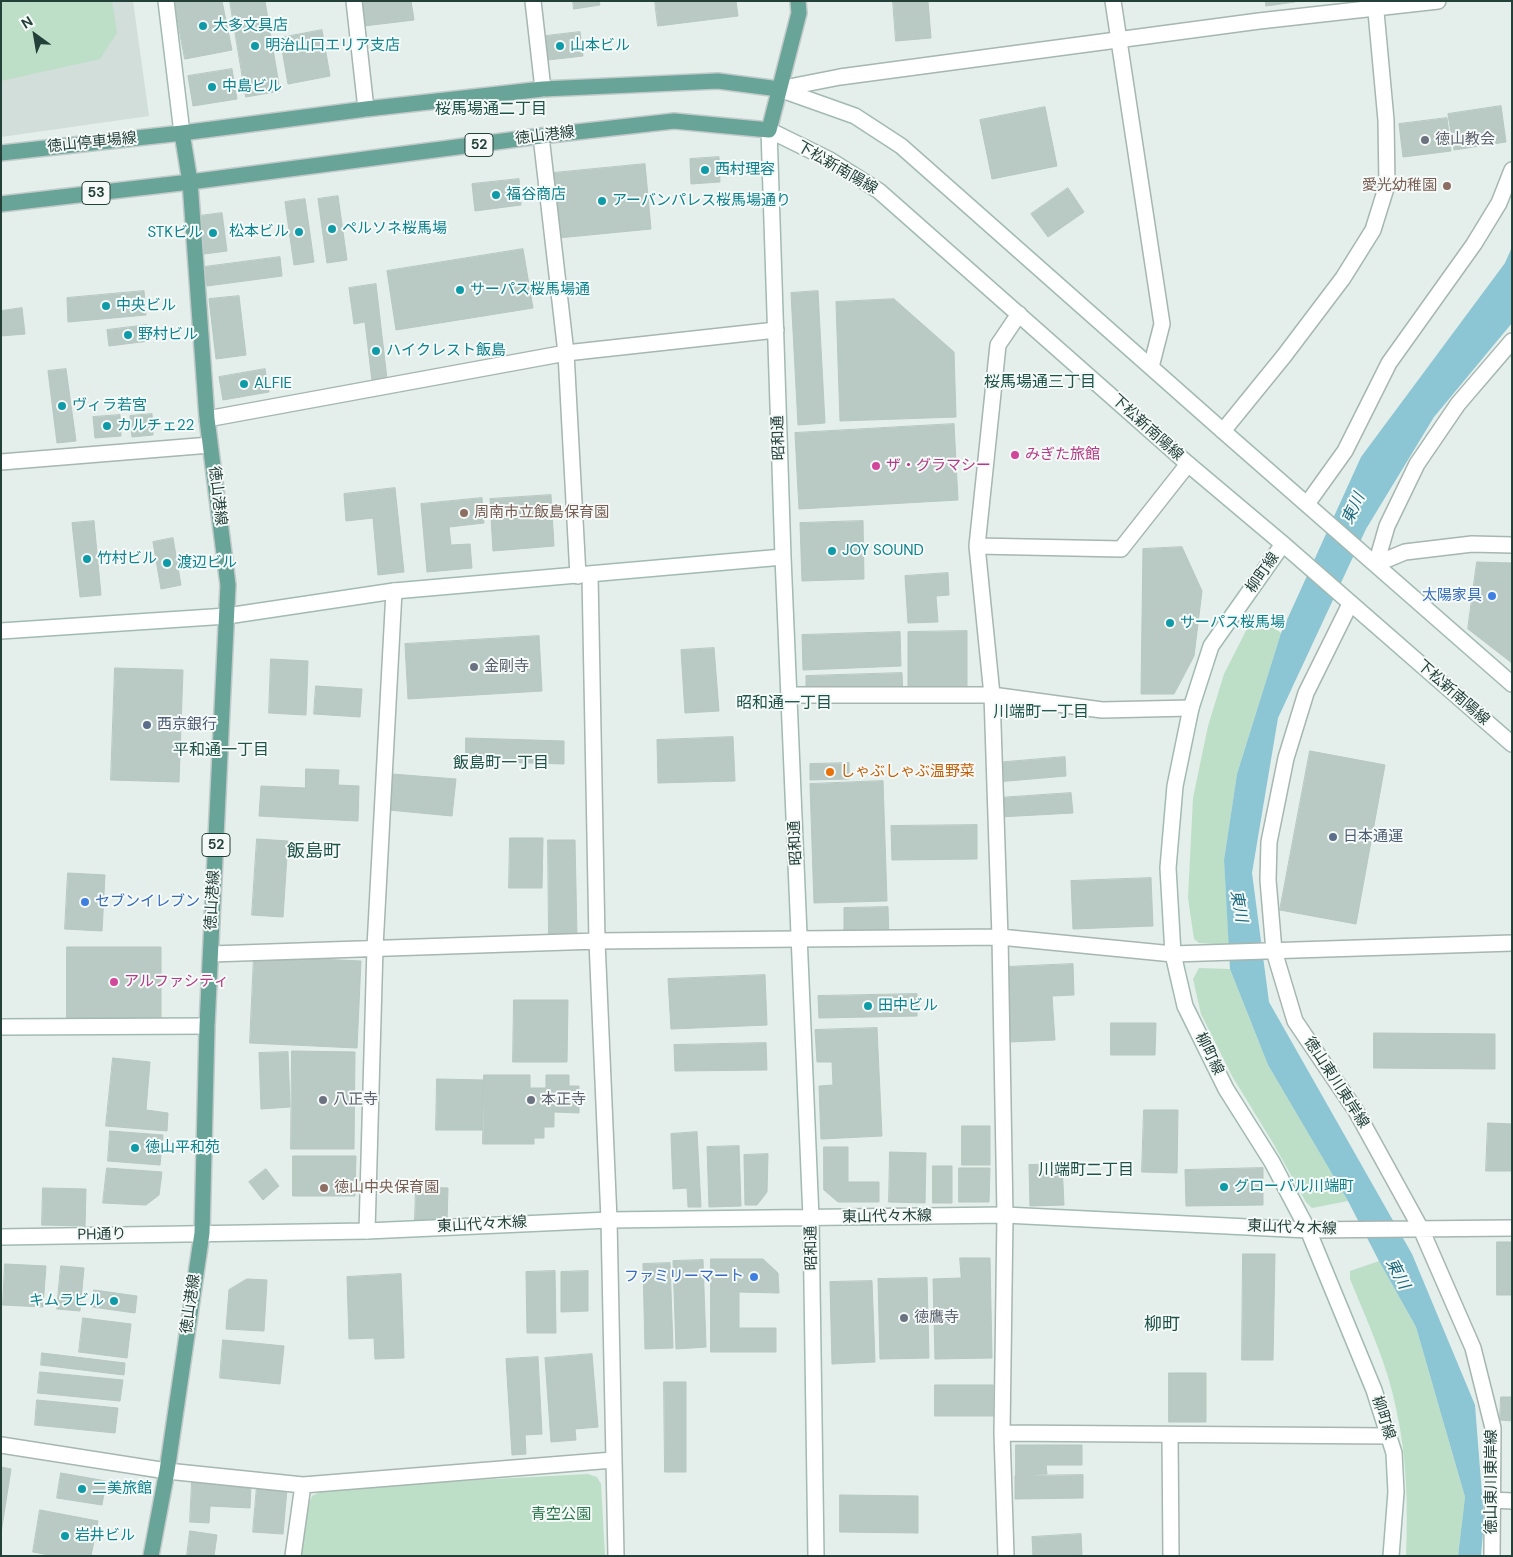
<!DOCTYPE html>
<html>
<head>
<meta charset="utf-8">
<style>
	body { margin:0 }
	#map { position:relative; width:1513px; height:1557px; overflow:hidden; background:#e4eeea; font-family:"DM Sans",sans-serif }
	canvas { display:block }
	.frame { position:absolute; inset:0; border:2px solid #234039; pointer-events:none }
	.north { position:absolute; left:10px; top:10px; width:50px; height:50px; -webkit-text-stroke:4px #f5faf8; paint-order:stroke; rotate:328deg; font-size:14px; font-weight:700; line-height:20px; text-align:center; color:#234039 }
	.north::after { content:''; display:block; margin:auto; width:18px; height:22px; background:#234039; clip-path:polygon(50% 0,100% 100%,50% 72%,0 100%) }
</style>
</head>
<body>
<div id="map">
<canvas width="1513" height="1557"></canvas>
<div class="frame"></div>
<div class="north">N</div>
</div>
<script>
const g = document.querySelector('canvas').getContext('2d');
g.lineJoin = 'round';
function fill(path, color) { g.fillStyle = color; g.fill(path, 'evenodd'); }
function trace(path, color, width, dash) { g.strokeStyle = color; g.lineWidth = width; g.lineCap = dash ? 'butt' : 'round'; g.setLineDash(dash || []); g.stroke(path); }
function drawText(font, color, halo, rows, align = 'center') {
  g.font = font + ' "DM Sans","Noto Sans JP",sans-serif'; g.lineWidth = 4; g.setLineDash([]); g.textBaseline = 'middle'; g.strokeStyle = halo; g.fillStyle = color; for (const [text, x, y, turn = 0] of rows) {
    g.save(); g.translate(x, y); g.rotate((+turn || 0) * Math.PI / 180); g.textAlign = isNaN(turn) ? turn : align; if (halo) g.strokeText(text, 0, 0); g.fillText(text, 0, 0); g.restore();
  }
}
fill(new Path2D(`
	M1 1H133L149 116 1 137Z`), '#d2ded9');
fill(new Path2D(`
	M1 1H112L117 33 100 59 1 81Z
	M1255 613 1281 633 1237 774 1224 860 1229 945 1199 943 1194 939 1188 898 1193 798 1208 726 1224 674Z
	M1199 968 1230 969 1268 1065 1348 1201 1312 1208 1306 1202 1273 1143 1232 1076 1201 1014 1193 979Z
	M1379 1261 1416 1327 1465 1497 1458 1556H1406C1408 1506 1407 1457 1396 1408 1387 1363 1367 1321 1350 1279V1271Z
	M588 1474 597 1477 601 1484 605 1556H301L308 1506 312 1496 327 1488Z`), '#bddfc8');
fill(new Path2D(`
	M1512 247V323L1434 417 1366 529 1278 718 1252 873 1269 1002 1412 1254 1475 1405 1484 1520 1481 1556H1458L1465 1497 1416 1327 1379 1261 1348 1201 1268 1065 1230 969 1224 860 1237 774 1281 633 1361 457 1505 263Z`), '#8cc5d3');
const building = new Path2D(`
	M174 1H222L232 50 185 59Z
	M230 1H265L280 91 246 97Z
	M362 1H411L414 20 364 26Z
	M573 1H599L600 5 574 9Z
	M655 1H736L738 16 658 26Z
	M893 1H928L931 38 896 41Z
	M1266 1H1295V2L1266 6Z
	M322 30 330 76 288 84 280 38Z
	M580 32 583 56 539 61 537 37Z
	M232 69 237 99 193 106 188 76Z
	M1501 106 1506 142 1454 150 1448 114Z
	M1045 107 1057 166 992 179 980 120Z
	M1447 118 1451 151 1403 157 1399 124Z
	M719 157 720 182 691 184 690 159Z
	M645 164 651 229 558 238 553 173Z
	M519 179 521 205 475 211 472 184Z
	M1068 188 1084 212 1048 237 1031 214Z
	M338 196 347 260 327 263 318 199Z
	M305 199 314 262 294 265 285 202Z
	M222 213 227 251 204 254 199 216Z
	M523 249 533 308 396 330 387 271Z
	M280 257 282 276 207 286 204 267Z
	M376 284 387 379 372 381 365 322 354 324 349 288Z
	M144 291 146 315 68 322 67 298Z
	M818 291 825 423 798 425 791 293Z
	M239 296 246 355 216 359 209 299Z
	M894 299 954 352 956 417 840 421 836 302Z
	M22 308 25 334 1 336V311Z
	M147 325 149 341 109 346 107 330Z
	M66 369 76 441 57 443 48 371Z
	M265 369 269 392 223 400 219 377Z
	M152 414 153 435 132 437 130 416Z
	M120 415 121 436 95 438 93 417Z
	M954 424 958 500 799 509 795 433Z
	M395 488 404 572 378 575 373 518 346 521 344 494Z
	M551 495 554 546 493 551 490 499Z
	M482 498 484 523 449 527 451 545 470 544 472 568 427 572 421 504Z
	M94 521 101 595 80 597 72 523Z
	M863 521 864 579 802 581 800 523Z
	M173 538 181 585 161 589 153 542Z
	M1182 547 1202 591 1194 656 1174 694H1141L1143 549Z
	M1477 562 1512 563V663L1468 629Z
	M948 573 949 595 936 596 938 622 908 623 905 576Z
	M967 631V699H908V632Z
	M900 632 901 666 803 670 802 635Z
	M539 636 542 691 408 699 405 644Z
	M714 648 719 711 685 713 681 650Z
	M271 659 308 661 306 715 269 713Z
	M115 668 183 670 179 782 111 780Z
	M902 673 903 696 806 698V676Z
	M316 686 362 689 360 717 314 714Z
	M733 737 735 781 658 783 657 740Z
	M466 738 564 741V764L466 761Z
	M1310 751 1385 765 1356 924 1280 910Z
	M1065 757 1066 776 996 782 994 763Z
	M849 763V779L810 780V764Z
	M306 769 339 770 338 785 359 786 358 821 259 816 261 786 305 788Z
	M392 774 456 779 452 816 389 810Z
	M883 781 887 901 814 903 810 784Z
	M1071 793 1073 813 999 817 998 798Z
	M977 825V859L892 860 891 826Z
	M510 838H543L542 888H509Z
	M257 839 288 841 283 917 252 915Z
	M548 840H575L577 937H549Z
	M68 873 105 875 102 931 65 929Z
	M1151 878 1153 926 1073 929 1071 881Z
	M888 907 889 940H844V908Z
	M67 947H161V1018H67Z
	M254 956 361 961 357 1048 250 1043Z
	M1073 964 1074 995 1052 996 1055 1040 1009 1042 1006 967Z
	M765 975 767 1025 671 1029 668 979Z
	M917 994V1016L819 1018 818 996Z
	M514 1000H568L567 1062H513Z
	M1111 1023H1156L1155 1055H1111Z
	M877 1028 882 1136 821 1139 819 1086 833 1085 832 1062H817L815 1030Z
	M1374 1033 1495 1034V1069L1374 1068Z
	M766 1043 767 1070 675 1071 674 1045Z
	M292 1051 355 1052 354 1149H291Z
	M288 1052 290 1107 261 1109 259 1053Z
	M113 1058 150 1062 146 1110 168 1113 167 1131 106 1126Z
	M484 1075H530V1088H546V1075H569V1086H579V1113L554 1112V1127H544V1138H534V1144H483Z
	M437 1079 484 1080 482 1130H436Z
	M1144 1110H1178L1177 1173 1142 1172Z
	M1488 1123 1512 1124V1171H1486Z
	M962 1126H990V1165H962Z
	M110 1131 163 1135 160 1165 108 1161Z
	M697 1132 701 1207H688L687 1188 673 1189 671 1134Z
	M739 1146 741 1206 709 1207 707 1147Z
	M824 1147H848V1182H879V1202H838L824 1190Z
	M890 1152 926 1153 925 1203 889 1202Z
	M768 1154 767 1192 757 1205H745L744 1155Z
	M293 1156H356L355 1196H293Z
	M1062 1164 1064 1205 1030 1206 1029 1165Z
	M933 1166H952V1203H933Z
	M107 1168 162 1172 159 1195 146 1205 103 1203Z
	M959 1168H990L989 1202H959Z
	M1263 1168V1205L1186 1206 1185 1170Z
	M266 1169 279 1186 263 1200 249 1182Z
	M416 1187 448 1188 447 1221 415 1220Z
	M43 1188 86 1189 85 1226 42 1225Z
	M1497 1242H1512V1295H1497Z
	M1243 1254H1275L1273 1360H1242Z
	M960 1258H990L992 1358 935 1359 933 1279 961 1278Z
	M711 1259H763L778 1273 779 1293 739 1292V1328H776V1352H711Z
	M703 1260 706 1347 676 1349 673 1261Z
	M670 1263 673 1348 645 1349 643 1264Z
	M5 1264 46 1266 43 1307 3 1305Z
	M61 1266 84 1268 80 1311 57 1309Z
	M555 1271 556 1333H527L526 1272Z
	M588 1271V1311L561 1312V1272Z
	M401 1274 404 1358 375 1359 374 1338 349 1339 347 1277Z
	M927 1278 929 1358 880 1359 878 1279Z
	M247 1279 267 1280 264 1331 226 1329 229 1290Z
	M872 1281 875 1362 832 1364 830 1282Z
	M94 1290 137 1296 135 1313 92 1307Z
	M83 1318 131 1324 127 1358 79 1352Z
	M223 1340 284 1346 280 1384 220 1378Z
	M42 1353 125 1363 124 1375 41 1365Z
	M592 1354 598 1427 575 1429 576 1440 551 1442 545 1358Z
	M538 1357 542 1434 525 1435 526 1454 512 1455 506 1359Z
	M40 1372 123 1380 120 1401 38 1393Z
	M1169 1373H1206V1422H1169Z
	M664 1382H686V1472H665Z
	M935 1385H993V1416H935Z
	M1501 1397H1512V1421L1500 1420Z
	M37 1400 118 1408 115 1433 35 1425Z
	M1016 1445H1082V1465H1046L1047 1474 1016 1475Z
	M1 1467 11 1469 1 1533Z
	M61 1473 106 1481 102 1505 57 1498Z
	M1083 1475V1498L1015 1499V1476Z
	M192 1482 251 1485 250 1508 210 1506 209 1523 190 1522Z
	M257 1486 287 1489 283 1534 253 1532Z
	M840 1495 918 1496V1533L840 1532Z
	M40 1510 98 1521 91 1556H54L33 1552Z
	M190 1531 217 1535 214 1556H187Z
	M1081 1534 1082 1555 1033 1556 1032 1537Z`);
fill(building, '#b9c9c3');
trace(building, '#b6c8c1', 1);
const street = new Path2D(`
	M354 1 366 109
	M533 1 543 89
	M1113 1 1162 324 1151 367
	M779 89 840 77 1259 21 1438 1
	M541 136 566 353 578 576
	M207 419 566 353 776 330
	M1223 431 1284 356 1343 278 1373 230 1387 185 1386 120 1375 1
	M1 462 210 445
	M1307 504 1345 451 1389 363 1474 244 1499 203 1512 170
	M977 546 1121 549 1188 464
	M1376 564 1387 526 1417 464 1458 404 1512 341
	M1376 564 1405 552 1472 544 1512 545
	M590 575 597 941 609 1220 616 1556
	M1350 604 1306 693 1286 758 1269 842 1268 880 1274 951 1295 1021 1356 1111 1421 1229 1473 1348 1493 1428 1492 1556
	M789 695H992L1102 710 1191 708
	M211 954 597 941 1000 937 1173 954 1512 943
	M1308 1230 1512 1228
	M367 1231 375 947 394 591
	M1002 1433 1389 1436
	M1170 1435 1171 1556
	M1 1445 167 1471 303 1485 613 1460
	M1492 1500 1512 1501
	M293 1556 303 1485
	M1006 1556 1002 1433 1005 1215 1000 937 992 695 977 546 998 345 1019 314`);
const secondary = new Path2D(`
	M166 1 182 133
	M779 89 855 116 901 146 1223 431 1512 684
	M1283 544 1211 646 1191 708 1175 786 1168 868 1173 954 1185 1006 1226 1089 1272 1162 1308 1230 1374 1390 1394 1453 1396 1492 1391 1556
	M1 631 227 616 394 591 783 557
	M1 1027 207 1026
	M1 1237 367 1231 609 1220 1005 1215 1308 1230
	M816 1556 811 1218 783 557 769 130 830 160 879 191 1188 464 1283 544 1512 744`);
const primary = new Path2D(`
	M1 153 182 133 366 109 543 89 718 81 779 89
	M1 204 190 182 541 136 674 121 769 130 799 13 798 1
	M151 1556 167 1471 202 1233 207 1026 228 585 207 419 190 182 182 133`);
trace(street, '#a6b6b1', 18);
trace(secondary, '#a2bab2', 18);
trace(primary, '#c1cac8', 18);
trace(street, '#fff', 15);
trace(secondary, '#fff', 15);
trace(primary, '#68a497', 15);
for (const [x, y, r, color] of [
	[203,26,5,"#0f9aa8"],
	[255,46,5,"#0f9aa8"],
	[560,46,5,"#0f9aa8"],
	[212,87,5,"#0f9aa8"],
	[1425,140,5,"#6b7280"],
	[705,170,5,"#0f9aa8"],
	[1447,186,5,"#8d6e63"],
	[496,195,5,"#0f9aa8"],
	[602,201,5,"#0f9aa8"],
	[332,229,5,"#0f9aa8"],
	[299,232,5,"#0f9aa8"],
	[213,233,5,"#0f9aa8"],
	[460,290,5,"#0f9aa8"],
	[106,306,5,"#0f9aa8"],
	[128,335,5,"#0f9aa8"],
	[376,351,5,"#0f9aa8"],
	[244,384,5,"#0f9aa8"],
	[62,406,5,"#0f9aa8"],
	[107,426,5,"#0f9aa8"],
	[1015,455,5,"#d1479c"],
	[876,466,5,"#d1479c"],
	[464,513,5,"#8d6e63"],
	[832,551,5,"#0f9aa8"],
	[87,559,5,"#0f9aa8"],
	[167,563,5,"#0f9aa8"],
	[1492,596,5,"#3f7fe0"],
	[1170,623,5,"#0f9aa8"],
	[474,667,5,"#6b7280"],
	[147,725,5,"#5c6f8a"],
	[830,772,5,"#e8710a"],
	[1333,837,5,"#5c6f8a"],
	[85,902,5,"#3f7fe0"],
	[114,982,5,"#d1479c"],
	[868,1006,5,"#0f9aa8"],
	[323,1100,5,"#6b7280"],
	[531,1100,5,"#6b7280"],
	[135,1148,5,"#0f9aa8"],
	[1224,1187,5,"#0f9aa8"],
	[324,1188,5,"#8d6e63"],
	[754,1277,5,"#3f7fe0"],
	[114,1301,5,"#0f9aa8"],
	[904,1318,5,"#6b7280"],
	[82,1489,5,"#0f9aa8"],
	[65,1536,5,"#0f9aa8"]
]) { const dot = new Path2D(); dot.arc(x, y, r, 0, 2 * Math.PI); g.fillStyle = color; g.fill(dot); trace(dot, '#f5faf8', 2); }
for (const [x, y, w] of [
	[479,145,28],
	[96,193,28],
	[216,845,28]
]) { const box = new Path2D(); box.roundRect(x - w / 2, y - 11.5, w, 23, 4); g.fillStyle = '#f5faf8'; g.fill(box); trace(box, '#234039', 1); }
drawText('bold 14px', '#234039', null, [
	["52",479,145],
	["53",96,193],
	["52",216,845]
]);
drawText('15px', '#0d838f', '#f5faf8', [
	["大多文具店",213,26],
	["明治山口エリア支店",265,46],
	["山本ビル",570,46],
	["中島ビル",222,87],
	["西村理容",715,170],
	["福谷商店",506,195],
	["アーバンパレス桜馬場通り",612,201],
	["ペルソネ桜馬場",342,229],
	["松本ビル",289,232,"right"],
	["STKビル",203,233,"right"],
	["サーパス桜馬場通",470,290],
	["中央ビル",116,306],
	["野村ビル",138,335],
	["ハイクレスト飯島",386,351],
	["ALFIE",254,384],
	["ヴィラ若宮",72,406],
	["カルチェ22",117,426],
	["JOY SOUND",842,551],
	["竹村ビル",97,559],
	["渡辺ビル",177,563],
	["サーパス桜馬場",1180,623],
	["田中ビル",878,1006],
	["徳山平和苑",145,1148],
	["グローバル川端町",1234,1187],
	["キムラビル",104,1301,"right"],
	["二美旅館",92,1489],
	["岩井ビル",75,1536]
], 'left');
drawText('15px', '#234039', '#f5faf8', [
	["徳山港線",545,136,-7],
	["徳山停車場線",92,143,-6],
	["下松新南陽線",837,168,30],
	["下松新南陽線",1147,428,42],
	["昭和通",779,438,-92],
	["徳山港線",217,496,83],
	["柳町線",1263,573,-55],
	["下松新南陽線",1453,693,41],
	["昭和通",796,843,-93],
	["徳山港線",213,900,-87],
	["柳町線",1209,1054,64],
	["徳山東川東岸線",1336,1083,57],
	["東山代々木線",887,1217,-1],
	["東山代々木線",482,1225,-3],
	["東山代々木線",1292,1228,2],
	["PH通り",102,1235,-1],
	["昭和通",812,1248,-91],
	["徳山港線",191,1304,-82],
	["柳町線",1383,1418,72],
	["徳山東川東岸線",1492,1482,-90]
]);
drawText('15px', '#5b616d', '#f5faf8', [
	["徳山教会",1435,140],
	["金剛寺",484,667],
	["八正寺",333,1100],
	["本正寺",541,1100],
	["徳鷹寺",914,1318]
], 'left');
drawText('15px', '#785e54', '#f5faf8', [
	["愛光幼稚園",1437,186,"right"],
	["周南市立飯島保育園",474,513],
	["徳山中央保育園",334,1188]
], 'left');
drawText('15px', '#b23c85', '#f5faf8', [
	["みぎた旅館",1025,455],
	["ザ・グラマシー",886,466],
	["アルファシティ",124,982]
], 'left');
drawText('15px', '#366cbe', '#f5faf8', [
	["太陽家具",1482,596],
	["セブンイレブン",95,902,"left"],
	["ファミリーマート",744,1277]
], 'right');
drawText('15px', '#4e5e75', '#f5faf8', [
	["西京銀行",157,725],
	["日本通運",1343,837]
], 'left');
drawText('15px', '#c56008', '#f5faf8', [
	["しゃぶしゃぶ温野菜",840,772]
], 'left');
drawText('15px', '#2c784c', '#f5faf8', [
	["青空公園",561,1515]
]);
drawText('16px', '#1e5348', '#f5faf8', [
	["桜馬場通二丁目",491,110],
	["桜馬場通三丁目",1040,383],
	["昭和通一丁目",784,704],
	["川端町一丁目",1041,713],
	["平和通一丁目",221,751],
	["飯島町一丁目",501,764],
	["川端町二丁目",1086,1171]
]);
drawText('italic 16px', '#1b697e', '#f5faf8', [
	["東川",1354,509,-65],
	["東川",1238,906,80],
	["東川",1397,1274,62]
]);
drawText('18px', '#1e5348', '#f5faf8', [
	["飯島町",314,852],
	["柳町",1162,1325]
]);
</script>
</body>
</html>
